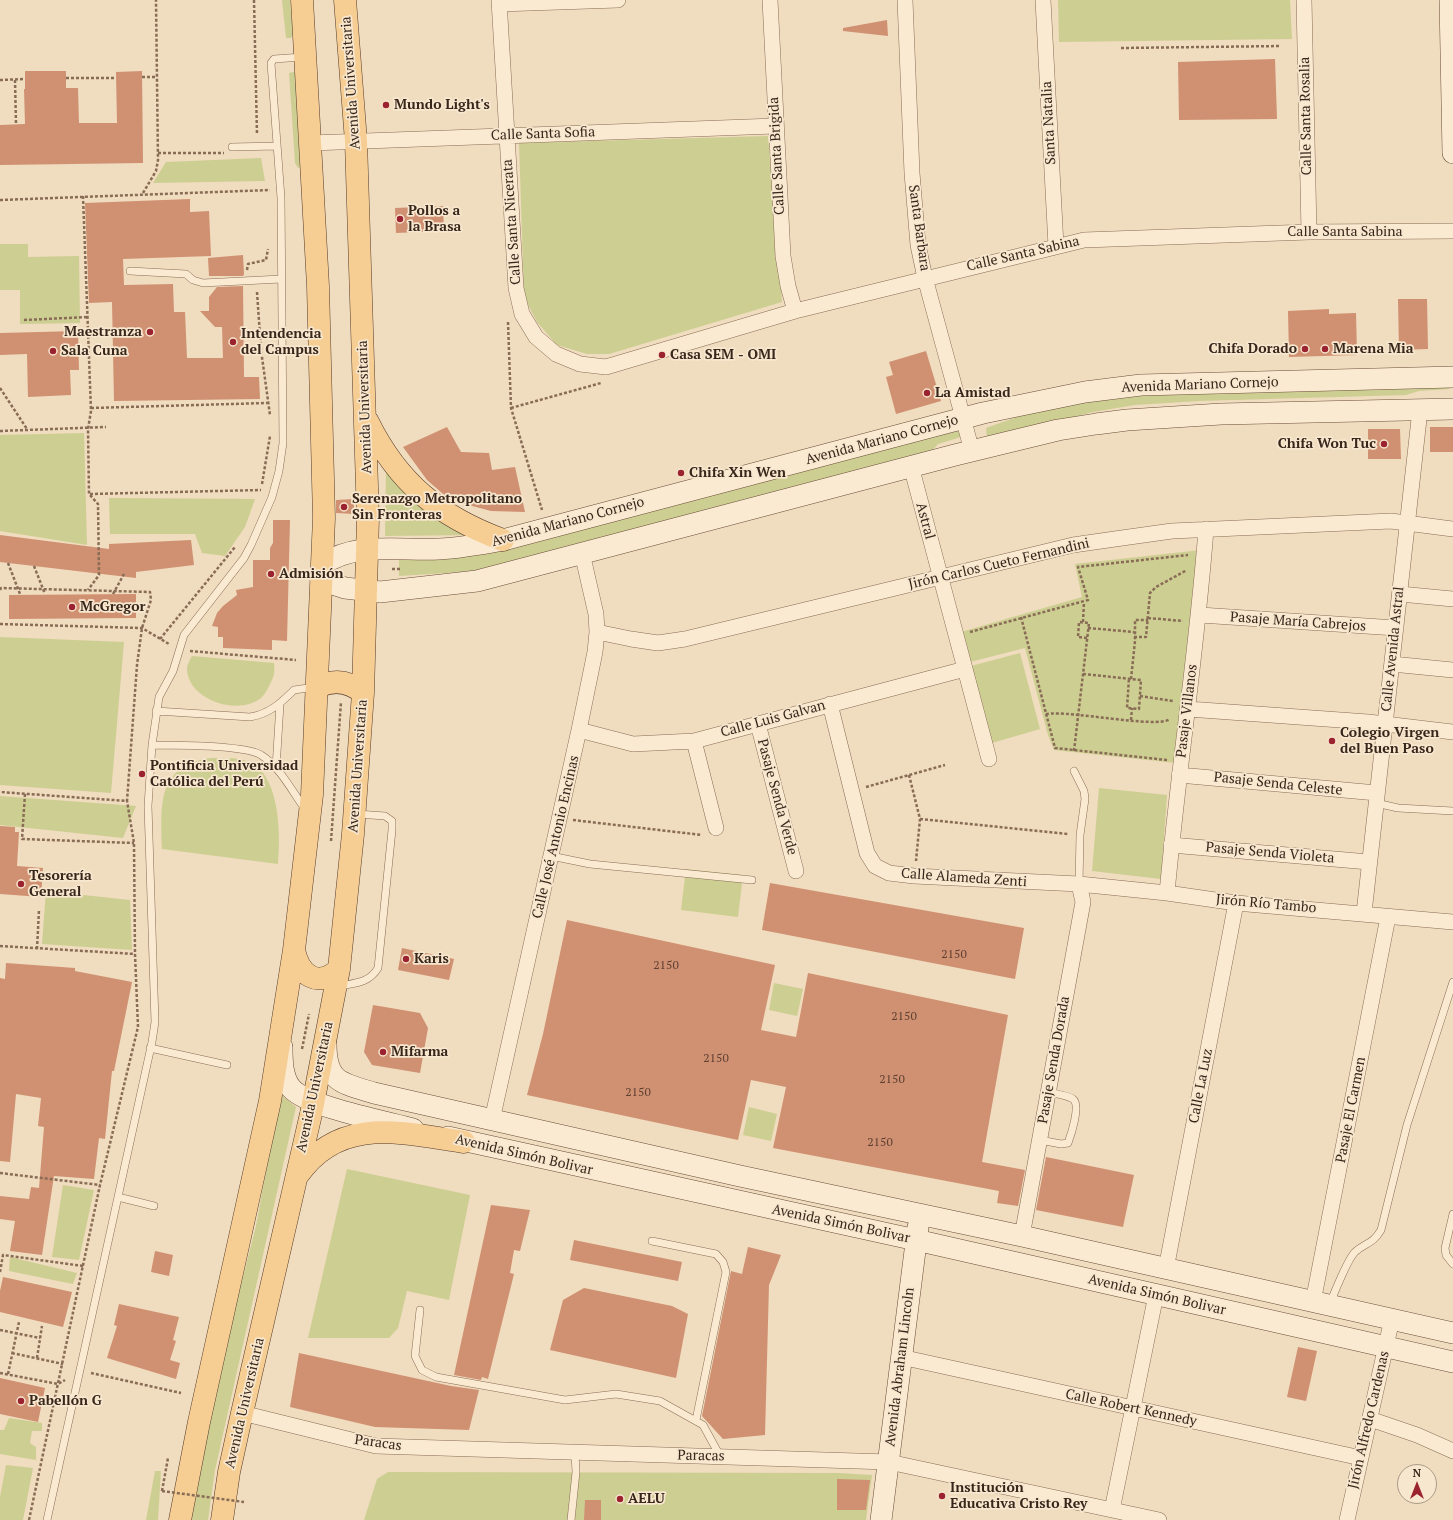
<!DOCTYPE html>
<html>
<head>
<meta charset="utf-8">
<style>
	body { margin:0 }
	#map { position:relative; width:1453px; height:1520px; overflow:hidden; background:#f0dcbe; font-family:"PT Serif",serif }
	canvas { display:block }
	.north { position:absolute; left:1397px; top:1464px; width:40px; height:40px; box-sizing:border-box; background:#f7e7ce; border:1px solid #ab9a86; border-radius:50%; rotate:0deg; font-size:11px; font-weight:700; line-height:16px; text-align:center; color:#38261b }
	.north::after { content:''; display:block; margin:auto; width:14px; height:18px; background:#9b232f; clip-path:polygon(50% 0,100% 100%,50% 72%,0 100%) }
</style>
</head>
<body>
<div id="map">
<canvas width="1453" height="1520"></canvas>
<div class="north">N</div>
</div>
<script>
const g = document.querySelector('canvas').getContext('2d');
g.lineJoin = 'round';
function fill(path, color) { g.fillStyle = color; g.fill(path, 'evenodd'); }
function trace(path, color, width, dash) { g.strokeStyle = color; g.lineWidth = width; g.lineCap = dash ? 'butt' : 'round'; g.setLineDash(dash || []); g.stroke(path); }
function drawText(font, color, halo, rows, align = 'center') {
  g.font = font + ' "PT Serif",serif'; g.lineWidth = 3.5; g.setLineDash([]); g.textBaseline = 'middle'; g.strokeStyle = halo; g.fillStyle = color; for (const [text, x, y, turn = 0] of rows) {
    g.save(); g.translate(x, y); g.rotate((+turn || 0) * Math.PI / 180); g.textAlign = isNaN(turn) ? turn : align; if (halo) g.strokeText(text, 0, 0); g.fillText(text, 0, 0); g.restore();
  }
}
fill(new Path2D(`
	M282 0H290L293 34 291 38H286Z
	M1058 0H1290L1292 39 1059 42Z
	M293 72 296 73 300 167 298 168 295 163 289 73Z
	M768 136 782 302 609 354H587L557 345 537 322 524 297 519 143Z
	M261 158 265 181 153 183 166 162Z
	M0 244H28V257L79 256 80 323 20 324V290H0Z
	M1452 387 1449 389 1419 391 1406 395 1199 401 1135 405 1093 412 989 439 987 438 986 428 1014 418 1019 412 1085 396Z
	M958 429 961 437 938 444 929 454 479 571 399 576V557Z
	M84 433 87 545 0 531V435Z
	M386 467 475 535 385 536Z
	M109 498 255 499 245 527 225 556 202 553 195 534H110Z
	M1201 550 1176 763 1054 750 1048 735 1025 648 970 662 961 632 1082 597 1075 564Z
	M0 637 124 642 111 793 0 785Z
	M1020 653 1040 729 992 743 971 666Z
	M192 656 274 663C275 673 274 677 269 686 267 690 263 698 258 700 235 715 186 699 187 667 188 664 190 659 192 656Z
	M211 758C222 758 239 757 250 762 280 776 281 836 278 864L162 849C161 805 156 766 211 758Z
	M1099 788 1167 795 1161 879 1092 871Z
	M0 796 136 806 123 838 0 825Z
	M686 869 743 875 738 917 681 910Z
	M46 891 130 900 132 950 42 944Z
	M774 983 803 989 797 1016 769 1010Z
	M280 1094 296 1107 215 1470 208 1520H189L220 1367 256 1226Z
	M749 1107 777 1114 771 1141 743 1135Z
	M347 1169 470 1195 449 1300 407 1291 398 1328 389 1338H308Z
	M63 1185 94 1190 79 1260 52 1257Z
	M10 1257 77 1273 73 1284 9 1271Z
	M9 1418 42 1423V1431H32L30 1443 36 1447V1460L0 1454V1430H4Z
	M6 1465 33 1468 23 1520H0V1497Z
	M155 1471H161L158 1520H146Z
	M388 1472 839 1473 872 1475 866 1520H364L377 1479Z`), '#cdce92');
fill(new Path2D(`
	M887 20 888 36 843 31V28Z
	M1275 59 1277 119 1179 120 1178 62Z
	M25 71H66V88H78L79 123H117L116 72 142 71 143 163 0 165V125L25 124 24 89H25Z
	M190 199V212L209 211 211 256 123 259 124 285 173 284 174 312H185L187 358H223L222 327H215L200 311H209V297L217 287 243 286 244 377H259L260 399 114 401 112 302 89 303 85 203Z
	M443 206 444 231 396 233 395 208Z
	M243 255 244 274 243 276H209L208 258Z
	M1398 299H1427L1428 349 1399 350Z
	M1329 309V314L1356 313 1357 355 1289 357 1288 311Z
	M78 331 79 370H70L71 395 28 397 27 354 0 355V333Z
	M926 351 941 401 896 414 886 377 893 375 889 362Z
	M447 427 461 452 489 453 492 470 515 467 525 512 491 511 450 500 427 480 403 447Z
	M1430 427H1453V452H1430Z
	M1368 429H1400L1401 459H1368Z
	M354 499V514L336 513V500Z
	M273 520H290L287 641 272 640V650L223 648V637H218V627L212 626 217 613 223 606 237 595 236 590 253 587V560H270V548L273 543Z
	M0 535 109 549V544L191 540 194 565 136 572V578L0 562Z
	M136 594V618L9 619V595Z
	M0 826 15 827V832H19L17 866 43 868 41 897 0 894Z
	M770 883 1024 928 1015 979 762 930Z
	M567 920 775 965 761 1030 796 1037 808 973 1008 1015 982 1162 1025 1170 1018 1206 997 1203 999 1191 773 1148 786 1087 751 1080 738 1140 527 1095 543 1034Z
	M402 948 454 959 449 980 398 970Z
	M6 963 75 968V971L132 982 114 1071H112L105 1139 99 1138 94 1179 54 1176 42 1255 10 1251 15 1221 0 1219V1196L29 1199 31 1187 39 1188 44 1127 38 1126 41 1098 16 1094 10 1162 0 1161V978L5 979Z
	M373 1005 420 1013 428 1028 420 1073 372 1065 364 1052Z
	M1046 1157 1134 1175 1123 1227 1036 1210Z
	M491 1205 530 1210 520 1251 514 1250 510 1273 514 1274 488 1379 482 1377 481 1380 454 1375Z
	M574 1240 682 1262 678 1281 570 1260Z
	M748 1247 781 1255 769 1285 765 1435 723 1439 702 1416 731 1271 742 1274Z
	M155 1251 173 1255 169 1276 151 1272Z
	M3 1277 72 1292 63 1327 0 1312V1291Z
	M584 1288 672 1306 688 1314 676 1378 550 1350 563 1300Z
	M119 1304 179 1317 173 1340 176 1341 170 1360 180 1363 176 1379 107 1358 117 1326 114 1325Z
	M1298 1347 1317 1351 1306 1401 1287 1397Z
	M299 1353 451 1386 479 1390 469 1430 375 1427 290 1407Z
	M0 1378 45 1388 38 1422 0 1414Z
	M837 1479 870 1480 866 1510H837Z
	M585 1500H601V1520H584Z`), '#d09072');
const lane = new Path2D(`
	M232 147 277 146
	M130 271 186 274 193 280 203 283 281 279
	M156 711 250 717C269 714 281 703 294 690L315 687
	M152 745C174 745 246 745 261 755 280 767 292 791 305 809
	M276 768 280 704
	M1074 771 1084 791 1085 799 1080 835 1079 884
	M1376 803 1398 808 1453 811
	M551 856 590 864 752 880
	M339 986C356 983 369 983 378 968L392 830V821L385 816 357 814
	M150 1048 227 1065
	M1040 1140 1061 1144 1068 1143C1071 1135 1081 1105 1073 1099 1067 1095 1056 1094 1048 1092
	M118 1197 154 1206
	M1453 1214 1445 1248 1446 1255 1453 1264
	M652 1241 716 1254 723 1262 726 1272 696 1420
	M1330 1304C1334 1293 1348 1259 1355 1252 1365 1243 1373 1244 1381 1230L1407 1125 1453 982
	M420 1310 415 1356 422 1370 436 1377 565 1400 616 1394 660 1401 703 1425 720 1456
	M47 1520 152 1042 155 1022 148 806 152 745 159 697 173 671 184 635 244 558 251 545 272 497 279 471 283 443 281 198 271 63 274 59 303 57
	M571 1520 576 1472 575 1454`);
const street = new Path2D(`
	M499 0 516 288 522 314 536 337 556 354 580 364 606 367 795 311 1084 240 1309 232 1453 231
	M770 0 783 256 788 286 795 311
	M905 0 912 173 918 245 925 278 972 451
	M1043 0 1056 246
	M1304 0 1309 232
	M499 4 618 0
	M311 143 775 126
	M911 466 989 759
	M1400 594 1453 599
	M1200 615 1396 628
	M597 632 631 639 658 643 685 639 1073 545 1122 538 1172 531 1391 521 1453 529
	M1392 664 1453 670
	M830 704 867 853 875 866 889 873 914 876 1079 884 1167 893 1236 903 1453 922
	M1188 709 1368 722 1453 732
	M758 724 796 871
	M579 730 633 744 694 741 965 669
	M694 741 716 828
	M1179 775 1377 793
	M1171 845 1369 862
	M1167 893C1178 771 1197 651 1206 529
	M1364 913 1420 410
	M492 1120 579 730 595 652 597 632 596 614 582 553
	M1022 1236 1083 902 1079 884
	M1166 1269 1236 903
	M1313 1302 1388 917
	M901 1357 1361 1458
	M242 1413 376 1446 889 1462 1159 1520
	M1370 1419 1417 1435 1453 1451
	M1112 1510 1156 1295
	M1347 1520 1392 1319`);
const secondary = new Path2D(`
	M1450 0 1453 153
	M322 565C355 541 400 551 439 549 461 548 482 544 503 540L983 413 1085 392 1141 385 1453 377
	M321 580 345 588 380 592 477 581 955 455 1058 430 1096 424 1127 420 1221 414 1453 409
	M326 1044C326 1082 341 1083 374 1093L740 1176 1022 1236 1453 1333
	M282 1047C282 1060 282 1077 291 1088 307 1107 388 1122 413 1129
	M448 1137 916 1240 1453 1362
	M881 1520 918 1227`);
const primary = new Path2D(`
	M368 422C398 483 440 517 503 540
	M318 687C334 679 349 681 363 693
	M294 950C299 975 318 989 339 969
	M298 1175C340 1115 402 1133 464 1142
	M180 1520 199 1422 270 1101 294 950 312 795 324 518 318 286 302 0
	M222 1520 229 1472 242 1413 311 1114 339 969 353 834 363 693 368 518 356 141 345 0`);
trace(lane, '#896c56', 8);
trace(street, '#896c56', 16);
trace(secondary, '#6b4d39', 22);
trace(primary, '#563b2b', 23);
trace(new Path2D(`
	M254 0 257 135
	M1121 48 1281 46
	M142 77H156
	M66 78H116
	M0 80 25 79
	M15 80 16 124
	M158 153H224
	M143 193 156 171 158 160 156 0
	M83 196 91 411 88 429 89 494 98 504 99 575 88 590
	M0 200 270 190
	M247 270 248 264 266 260 268 249
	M257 292 261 350 270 415
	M24 320 88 317
	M508 322 511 408 542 510
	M0 388 27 429
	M91 408 267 403
	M511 408 601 383
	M0 431 106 427
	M262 484 270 436
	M90 494 261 490
	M392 569H401
	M0 590 1 588 150 592 151 600 142 628 137 665 127 801 0 792
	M1021 617 1055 748 1167 760
	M1148 618 1183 621
	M1083 622 1084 602
	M0 624 142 628 169 644
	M1088 628 1134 632
	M970 632 1088 600 1078 567 1188 555
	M1134 637H1146L1150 593 1156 587 1187 570
	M160 639 235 547
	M190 651 296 660
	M1083 674 1141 680 1139 709 1127 708 1129 678
	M1131 679 1135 641V620H1148
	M1140 696 1173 701
	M1046 714C1070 710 1158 729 1170 719
	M1131 720 1132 708
	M1074 751 1089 623 1079 622 1078 637 1087 638
	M909 775 920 819 916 861
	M866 787 945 765
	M25 794 22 839 134 843
	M920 819 1068 834
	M573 820 702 835
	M331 841 341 702
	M0 946 135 954
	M37 949 39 910
	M302 1049 309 1014
	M0 1173 100 1185
	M0 1272 3 1255 83 1266
	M0 1330 40 1338
	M12 1353 63 1364
	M37 1358 42 1326
	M0 1373 58 1384 65 1380
	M91 1373 181 1393
	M8 1374 19 1322
	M162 1491 168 1458
	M29 1520 100 1185 138 1027 135 954 134 843 127 801`), '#896c56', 2.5, [3, 2]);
trace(lane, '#fbead2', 7);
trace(street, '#fbead2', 15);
trace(secondary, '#fbead2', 21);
trace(primary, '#f6ce93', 22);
trace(new Path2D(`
	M8 563 20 594
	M34 566 45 594
	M113 594 124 574
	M162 1491 244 1502`), '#896c56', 2.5, [3, 2]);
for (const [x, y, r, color] of [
	[386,105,4,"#9b232f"],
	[400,219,4,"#9b232f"],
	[150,332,4,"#9b232f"],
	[233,342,4,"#9b232f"],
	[1305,349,4,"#9b232f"],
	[1325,349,4,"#9b232f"],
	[53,351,4,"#9b232f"],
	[662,355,4,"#9b232f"],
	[927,393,4,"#9b232f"],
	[1384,444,4,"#9b232f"],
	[681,473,4,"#9b232f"],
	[344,507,4,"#9b232f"],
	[271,574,4,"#9b232f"],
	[72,607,4,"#9b232f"],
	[1332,741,4,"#9b232f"],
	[142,774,4,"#9b232f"],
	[21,884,4,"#9b232f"],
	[406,959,4,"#9b232f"],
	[383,1052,4,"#9b232f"],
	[21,1401,4,"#9b232f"],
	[942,1496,4,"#9b232f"],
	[620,1499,4,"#9b232f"]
]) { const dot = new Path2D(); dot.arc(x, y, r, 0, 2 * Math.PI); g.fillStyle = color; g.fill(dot); trace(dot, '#f7e7ce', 1.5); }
drawText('12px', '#5e4031', null, [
	["2150",954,955],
	["2150",666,966],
	["2150",904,1017],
	["2150",716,1059],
	["2150",892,1080],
	["2150",638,1093],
	["2150",880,1143]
]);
drawText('14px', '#38261b', '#f7e7ce', [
	["Avenida Universitaria",351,83,-94],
	["Calle Santa Rosalia",1306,116,-91],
	["Santa Natalia",1049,123,-93],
	["Calle Santa Sofia",543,134,-2],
	["Calle Santa Brigida",777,156,-93],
	["Calle Santa Nicerata",512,222,-94],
	["Santa Barbara",919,228,82],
	["Calle Santa Sabina",1345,232],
	["Calle Santa Sabina",1023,254,-13],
	["Avenida Mariano Cornejo",1200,385,-2],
	["Avenida Universitaria",365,407,-92],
	["Avenida Mariano Cornejo",882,440,-15],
	["Astral",925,521,75],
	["Avenida Mariano Cornejo",568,522,-15],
	["Jirón Carlos Cueto Fernandini",999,564,-13],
	["Pasaje María Cabrejos",1298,622,4],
	["Calle Avenida Astral",1393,649,-84],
	["Pasaje Villanos",1187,711,-83],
	["Calle Luis Galvan",773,719,-15],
	["Avenida Universitaria",358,766,-86],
	["Pasaje Senda Celeste",1278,784,6],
	["Pasaje Senda Verde",777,797,75],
	["Calle José Antonio Encinas",556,837,-77],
	["Pasaje Senda Violeta",1270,853,5],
	["Calle Alameda Zenti",964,878,4],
	["Jirón Río Tambo",1266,904,5],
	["Pasaje Senda Dorada",1054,1060,-80],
	["Calle La Luz",1201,1086,-79],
	["Avenida Universitaria",315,1087,-78],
	["Pasaje El Carmen",1351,1110,-79],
	["Avenida Simón Bolivar",524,1155,13],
	["Avenida Simón Bolivar",841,1224,12],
	["Avenida Simón Bolivar",1157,1295,13],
	["Avenida Abraham Lincoln",900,1367,-83],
	["Avenida Universitaria",245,1403,-77],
	["Calle Robert Kennedy",1131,1408,12],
	["Jirón Alfredo Cardenas",1369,1420,-77],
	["Paracas",378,1443,8],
	["Paracas",701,1456,1]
]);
drawText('bold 14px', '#38261b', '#f7e7ce', [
	["Mundo Light's",394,105],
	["Pollos a",408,211],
	["la Brasa",408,227],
	["Maestranza",142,332,"right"],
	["Intendencia",241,334],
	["del Campus",241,350],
	["Chifa Dorado",1297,349,"right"],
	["Marena Mia",1333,349],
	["Sala Cuna",61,351],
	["Casa SEM - OMI",670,355],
	["La Amistad",935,393],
	["Chifa Won Tuc",1376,444,"right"],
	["Chifa Xin Wen",689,473],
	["Serenazgo Metropolitano",352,499],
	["Sin Fronteras",352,515],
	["Admisión",279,574],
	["McGregor",80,607],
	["Colegio Virgen",1340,733],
	["del Buen Paso",1340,749],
	["Pontificia Universidad",150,766],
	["Católica del Perú",150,782],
	["Tesorería",29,876],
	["General",29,892],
	["Karis",414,959],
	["Mifarma",391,1052],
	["Pabellón G",29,1401],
	["Institución",950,1488],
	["Educativa Cristo Rey",950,1504],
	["AELU",628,1499]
], 'left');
</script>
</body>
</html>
